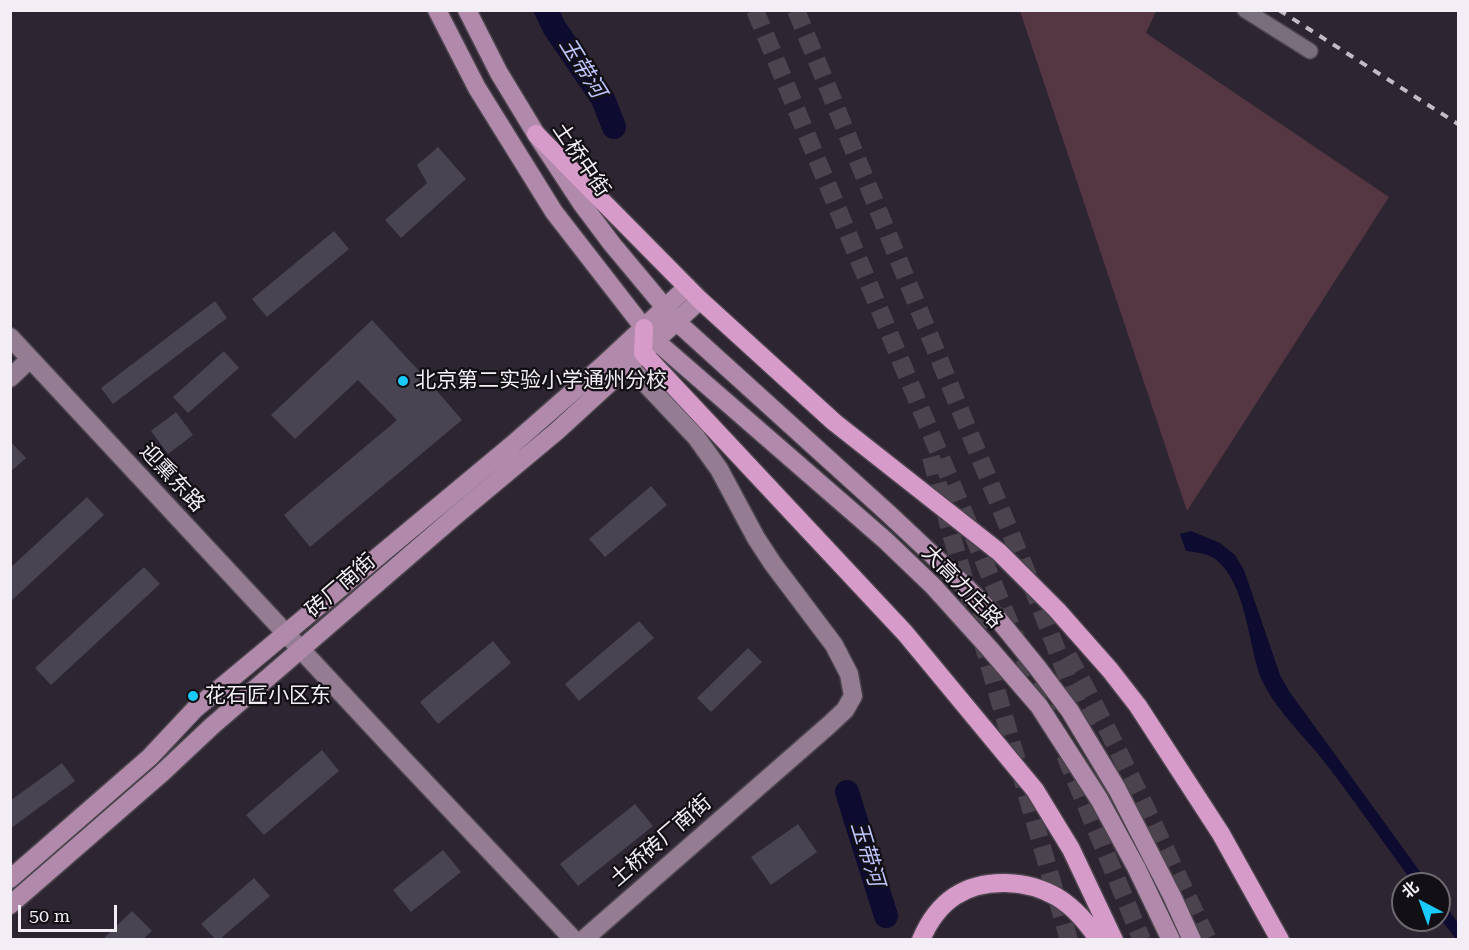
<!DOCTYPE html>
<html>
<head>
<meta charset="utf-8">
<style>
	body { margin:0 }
	#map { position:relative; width:1469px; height:950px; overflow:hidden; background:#2d2531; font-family:"Roboto Serif","Noto Sans SC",serif }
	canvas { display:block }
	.frame { position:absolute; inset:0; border:12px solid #f3edf5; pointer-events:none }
	.north { position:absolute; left:1391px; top:872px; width:60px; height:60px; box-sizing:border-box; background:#131015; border:2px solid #6d686f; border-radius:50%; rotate:319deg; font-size:16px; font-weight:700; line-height:24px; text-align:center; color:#f3edf5 }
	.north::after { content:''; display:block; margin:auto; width:21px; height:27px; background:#19cafc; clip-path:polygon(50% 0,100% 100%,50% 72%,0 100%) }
	.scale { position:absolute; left:18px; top:905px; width:99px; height:27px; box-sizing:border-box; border:3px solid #f3edf5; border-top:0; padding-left:8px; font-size:18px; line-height:21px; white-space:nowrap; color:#f3edf5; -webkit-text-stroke:4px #131015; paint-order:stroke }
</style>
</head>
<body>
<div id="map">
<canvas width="1469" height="950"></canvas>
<div class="frame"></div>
<div class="north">北</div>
<div class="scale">50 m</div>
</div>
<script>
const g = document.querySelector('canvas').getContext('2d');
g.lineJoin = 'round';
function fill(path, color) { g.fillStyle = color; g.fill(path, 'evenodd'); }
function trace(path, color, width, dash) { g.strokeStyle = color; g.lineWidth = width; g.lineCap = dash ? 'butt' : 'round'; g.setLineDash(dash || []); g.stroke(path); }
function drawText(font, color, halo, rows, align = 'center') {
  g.font = font + ' "Roboto Serif","Noto Sans SC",serif'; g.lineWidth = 4.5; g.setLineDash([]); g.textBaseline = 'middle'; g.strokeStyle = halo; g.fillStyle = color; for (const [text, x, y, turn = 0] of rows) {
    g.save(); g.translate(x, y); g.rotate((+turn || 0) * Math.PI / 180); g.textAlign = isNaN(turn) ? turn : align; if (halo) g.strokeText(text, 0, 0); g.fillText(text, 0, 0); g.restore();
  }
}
fill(new Path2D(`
	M1020 11H1156L1146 33 1389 197 1187 511Z`), '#543743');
fill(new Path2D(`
	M1191 531 1220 543 1235 555 1244 570 1280 675 1289 691 1429 884H1414C1382 841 1352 797 1319 755 1299 731 1273 706 1261 678 1248 644 1246 578 1212 557 1204 553 1195 552 1186 551L1180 534Z
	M1439 897 1458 923V939H1456L1439 917Z`), '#0d0b30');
trace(new Path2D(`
	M546 10 554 27 603 99 614 127
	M847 792 886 916`), '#0d0b30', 24);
fill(new Path2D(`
	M438 147 466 179 401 238 385 220 427 183 417 165Z
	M334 231 349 249 267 317 252 299Z
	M215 301 227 318 113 404 101 388Z
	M372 320 431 384 462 420 310 547 284 515 397 420 358 380 295 439 271 415Z
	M224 351 239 368 188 413 173 397Z
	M176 412 193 435 168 454 151 431Z
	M10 441 26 458 10 472Z
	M651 486 667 505 605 557 589 539Z
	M87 497 104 515 10 602V568Z
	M144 567 160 584 51 685 35 668Z
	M639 621 654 638 579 701 565 684Z
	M493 641 511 663 438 724 420 702Z
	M748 648 762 662 711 712 697 698Z
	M322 750 339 771 264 835 246 815Z
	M62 763 75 781 10 829V801Z
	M635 804 653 826 578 886 560 864Z
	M798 824 817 852 771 885 751 857Z
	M443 850 461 872 411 912 393 890Z
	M254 878 270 896 220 939H215L201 924Z
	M132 911 152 931 143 939H103Z`), '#484452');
trace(new Path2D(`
	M755 10 1047 713
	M796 10 1027 573 1088 731
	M931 457 950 530 1069 940
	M1068 656C1120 748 1163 845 1208 940
	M1065 755 1142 940
	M1112 793 1134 851`), '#4b434e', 18, [18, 9]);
const street = new Path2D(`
	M1245 10 1310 51`);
const secondary = new Path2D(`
	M10 337 401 757 574 940
	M10 378 30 359
	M583 940 829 725 845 710 853 696 849 674 834 645 773 564 756 538 719 469 696 437 629 366`);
const primary = new Path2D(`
	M437 10 477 88 554 212 644 328 656 341 885 540 933 586 989 648 1039 706 1099 799 1136 867 1171 940
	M467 10 499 73 536 134 582 204 612 244 677 322 890 515 957 578 998 619 1037 667 1070 711 1117 789 1172 896 1192 940
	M10 879 150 757 195 709 512 445 601 367 687 287
	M10 905 162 773 212 726 454 517 557 431 700 300`);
const highway = new Path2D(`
	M536 134 700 300 834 422 999 552 1057 610 1110 670 1138 706 1221 834 1280 940
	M644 328 643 353 905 633 1035 790 1071 849 1114 940
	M921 940C928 923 940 906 955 896 984 877 1028 880 1057 897 1075 908 1087 923 1099 940`);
trace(street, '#4a444d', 18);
trace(secondary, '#4a444d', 21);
trace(primary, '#4a444d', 21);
trace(highway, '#4a444d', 21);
trace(street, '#786e7c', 15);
trace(secondary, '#947c93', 18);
trace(primary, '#b189aa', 18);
trace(highway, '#d79bc9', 18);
trace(new Path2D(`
	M1279 10 1458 124`), '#c3bcc5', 4, [8, 8]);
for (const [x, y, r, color] of [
	[403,381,6,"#19cafc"],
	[193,696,6,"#19cafc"]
]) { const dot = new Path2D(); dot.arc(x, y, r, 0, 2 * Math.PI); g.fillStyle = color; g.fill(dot); trace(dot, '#131015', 2); }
drawText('21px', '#f3edf5', '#131015', [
	["土桥中街",581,160,56],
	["迎熏东路",172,478,47],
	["砖厂南街",341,586,-41],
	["大高力庄路",962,587,46],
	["土桥砖厂南街",661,841,-41]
]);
drawText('21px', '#f3edf5', '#131015', [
	["北京第二实验小学通州分校",415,381],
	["花石匠小区东",205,696]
], 'left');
drawText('italic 22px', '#bdc3fd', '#131015', [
	["玉带河",582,68,58],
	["玉带河",867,854,73]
]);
</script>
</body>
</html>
